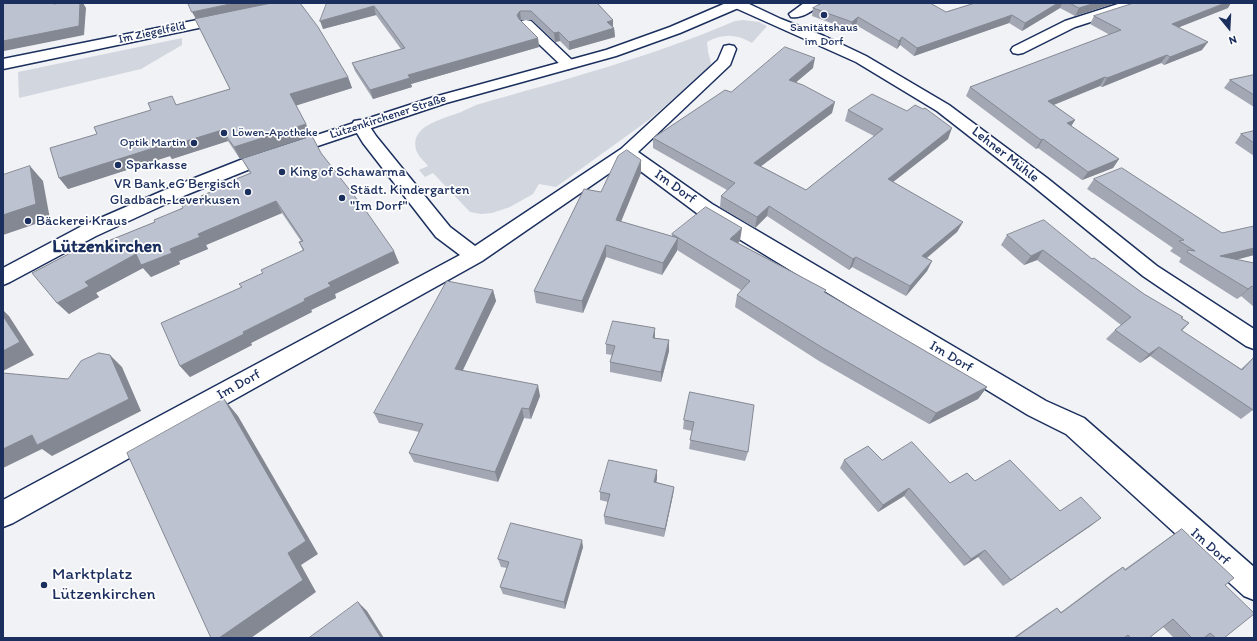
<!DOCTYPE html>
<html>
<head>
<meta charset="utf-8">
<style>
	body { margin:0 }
	#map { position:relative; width:1257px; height:641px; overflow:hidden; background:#f1f2f5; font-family:Itim,sans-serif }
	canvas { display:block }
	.frame { position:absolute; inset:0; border:4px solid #1b2f5e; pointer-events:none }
	.north { position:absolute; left:1209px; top:8px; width:40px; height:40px; -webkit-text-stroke:3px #fff; paint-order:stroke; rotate:162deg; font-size:11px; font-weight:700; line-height:16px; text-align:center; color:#1b2f5e }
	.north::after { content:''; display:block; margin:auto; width:14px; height:18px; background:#1b2f5e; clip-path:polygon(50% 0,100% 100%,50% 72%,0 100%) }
</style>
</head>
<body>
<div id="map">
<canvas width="1257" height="641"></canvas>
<div class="frame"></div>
<div class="north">N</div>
</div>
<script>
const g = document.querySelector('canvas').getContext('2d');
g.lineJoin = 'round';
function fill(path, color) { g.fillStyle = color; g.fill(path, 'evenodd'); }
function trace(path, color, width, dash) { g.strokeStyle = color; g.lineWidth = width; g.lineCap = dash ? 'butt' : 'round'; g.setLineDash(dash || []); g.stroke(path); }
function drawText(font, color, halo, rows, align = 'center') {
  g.font = font + ' Itim,sans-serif'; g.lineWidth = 3.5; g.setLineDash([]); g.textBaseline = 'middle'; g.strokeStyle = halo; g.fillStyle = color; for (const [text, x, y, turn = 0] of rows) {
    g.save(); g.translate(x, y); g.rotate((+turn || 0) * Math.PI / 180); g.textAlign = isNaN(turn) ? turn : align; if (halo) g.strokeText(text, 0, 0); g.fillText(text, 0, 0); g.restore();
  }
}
fill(new Path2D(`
	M743 20 759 22 767 26 752 43C737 34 723 33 707 42L708 52 711 63 709 68 650 119 556 187 539 184 533 194 510 207 492 213 481 214 470 212 433 173 425 177 419 170 428 166C425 162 420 158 418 154 405 126 444 119 461 112 466 110 471 107 476 105 563 80 651 57 735 21Z
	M182 38V45L141 69 19 98 18 72Z`), '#d2d6df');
const minor = new Path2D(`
	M729 3H747L781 19 824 36 866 56 949 105 1047 178 1157 266 1254 329V349L1246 346 1143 276 1033 186 937 111 856 62 731 6Z
	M804 3H820C814 11 801 19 791 17L789 14Z
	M1121 3H1142L1140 6 1075 27 1023 53 1018 54 1013 53 1011 50 1013 47 1065 21Z
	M227 14 232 15 234 18 232 21 3 69V59Z
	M526 20 531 21 573 61 576 64 573 67 568 69 563 67 521 27 519 24 521 21Z
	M729 45 734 46 736 49 730 65 638 152 712 204 1046 401 1084 418 1254 567V600L1244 596 1066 434 1028 415 698 214 627 161 482 261 13 523 3 527V500L460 255 436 237 363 143 352 125 354 121 360 120 366 121 376 136 450 227 475 246 621 149 718 60 724 46Z`);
const major = new Path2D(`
	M726 3H745L743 6 680 33 616 56 446 103 255 167 181 197 96 236 10 282 3 285V268L82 226 167 189 243 159 434 97 606 50 670 27Z`);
trace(minor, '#1b2f5e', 3);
trace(major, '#1b2f5e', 3);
fill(minor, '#fff');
fill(major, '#fff');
fill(new Path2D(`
	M327 3H597L613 20V27L614 28 615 37 569 50 560 41 555 42 532 20H520L538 38 539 47 411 84 412 87 373 99 355 71 352 63 401 49 376 15 323 29Z
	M975 3H1116L1075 16 1060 8 1022 31 1009 23 914 56 900 45 897 49 856 25 850 30 812 16 813 8 946 12Z
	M1228 8 1179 27 1202 50 1164 65 1161 63 1102 87 1100 86 1054 105 1075 120 1071 126 1119 159 1113 168 1082 180 1038 148 1036 149 966 96 970 87 1110 35 1090 24 1094 16Z
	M195 19 348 77 352 88 296 105 311 135 240 159 228 141 172 159 170 156 68 189 97 134 177 105 230 89Z
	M813 68 796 82 832 113 761 166 806 190 874 136 845 121 848 110 948 139 893 182 963 222 957 232 927 258 932 261 927 271 906 296 852 267 849 270 767 216 755 228 720 207 721 196 727 190 653 148V138L731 92Z
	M1254 75V107L1224 88 1230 80Z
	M1254 131V156L1235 143 1241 134Z
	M321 153 399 263 335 294 336 298 311 310 312 312 251 343 252 345 190 377 180 366 241 287 239 284 263 273 303 251 299 242 301 241 282 213 206 245 208 249 179 261 180 264 151 277 143 268 96 293 99 297 69 314 57 303 83 250 98 245 155 222 250 173 242 159Z
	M641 173 621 222 672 237V234L740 241 738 243 826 290 825 293 987 387 978 399 929 424 819 361 735 307 737 295 741 290 677 250 662 275 606 257 583 313 536 303 534 291 601 192Z
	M1094 179 1254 255 1236 260 1254 263V307L1241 296 1237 299 1179 262 1181 258 1170 251 1173 248 1087 189Z
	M1007 235 1092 259 1144 294 1189 323 1182 331 1241 369 1254 357 1253 410 1241 419 1150 356 1140 363 1106 339 1115 330 1121 325 1037 260 1024 265 1001 245Z
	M493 290 496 301 463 370 540 396 531 419 524 418 498 482 414 462 409 453 419 432 379 423 374 413Z
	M655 338 669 340V351L661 382 610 372V362L612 355 606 354V344Z
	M690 392 748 452 745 461 689 449 692 431 683 429 684 420Z
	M844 460H882L950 483 975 481 1060 511 1092 525 1003 586 978 557 964 566 904 496 878 512 840 468Z
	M657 479 656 482 674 487 673 495 664 537 605 524 604 516 608 502 600 500V492Z
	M1182 529 1225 585 1224 638H1174L1163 627 1149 638H1013L1047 614 1057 608 1061 612 1112 574 1123 567 1125 569 1170 537Z
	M583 547 565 609 503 594 500 587 507 568 501 567 498 559Z`), '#a2a7b3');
fill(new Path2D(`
	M80 3H83L86 8 84 35 4 51V57L3 58V41Z
	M235 3H273L196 19 192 12Z
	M1058 3H1062L1060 8 1022 31 1025 23Z
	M1095 3H1116L1075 16 1079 8Z
	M1225 3H1231L1228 8 1167 32 1172 24Z
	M374 6 376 15 323 29 320 21Z
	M520 11 521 20 518 23 517 15Z
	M1012 15 1009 23 914 56 917 48Z
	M858 17 856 25 850 30 852 22Z
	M613 20V29L614 28 615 37 569 50V42L607 22Z
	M559 32 560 41 555 42 554 33Z
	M902 37 900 45 897 49 899 41Z
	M538 38 539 47 411 84 412 87 373 99 370 90 408 75Z
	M1208 42 1202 50 1164 65 1170 57Z
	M1167 55 1161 63 1102 87 1107 78Z
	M815 58 813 68 787 90 789 80Z
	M348 77 352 88 295 106 290 94Z
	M1105 77 1100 86 1043 109 1048 101Z
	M835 102 832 113 752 173 754 163Z
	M1075 120 1070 128 1067 123Z
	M306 124 311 135 240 159 234 147Z
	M952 128 948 139 884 189 888 179Z
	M222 130 228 141 172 159 170 156 68 189 59 178 163 145Z
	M1043 139 1038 148 1036 149 1041 140Z
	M1119 159 1113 168 1082 180 1088 172Z
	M641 160V173L616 233V220Z
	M30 166 43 181 50 219 3 235V215Z
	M276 201 282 213 206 245 208 249 179 261 180 264 151 277 143 268 96 293 99 297 69 314 57 303 85 282 136 254 170 249 198 234Z
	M769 206 767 216 755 228 757 217Z
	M963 222 957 232 917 266 922 256Z
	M742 228 740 241 728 252 730 239Z
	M678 238 677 251 662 275 663 263Z
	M606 245V257L583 313 582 301Z
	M1254 248V255L1211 266 1220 256Z
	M1043 250 1037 260 1024 265 1031 256Z
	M394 251 399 263 335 294 336 298 311 310 312 312 251 343 252 345 190 377 180 366 243 332 328 283Z
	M856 257 852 267 849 270 853 259Z
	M932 261 927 271 906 296 910 286Z
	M1252 286 1241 296 1237 299 1248 289Z
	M493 290 496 301 458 380 455 369Z
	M3 310 9 316 34 355 3 371Z
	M655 328V339L653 338Z
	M669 340V351L661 382V372Z
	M1159 347 1150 356 1140 363 1149 354Z
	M110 355 122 367 141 411 52 456 42 449 3 468V449Z
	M538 385 540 396 531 419 529 409Z
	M987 387 978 399 929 424 936 413Z
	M224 399 238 416 318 554 301 565 316 592 251 638H219L288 553Z
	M522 408 524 418 498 482 495 472Z
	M657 470V479L654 491V482Z
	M674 487 673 495 664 537 665 529Z
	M909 488 904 496 878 512 883 505Z
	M1101 518 1092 525 1003 586 1011 580Z
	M582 540 583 547 565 609 564 602Z
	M985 550 978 557 964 566 971 559Z
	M358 602 367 611 384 638H381Z`), '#848892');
const building = new Path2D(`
	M3 3H55L54 4 60 3H80L79 26 3 41Z
	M188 3H235L192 12Z
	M272 3H300L318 27 348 77 290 94 306 124 234 147 222 130 164 148 163 145 59 178 50 148 97 134 94 127 151 110 148 103 172 96 176 105 230 89 195 19Z
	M327 3H597L613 20 607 22 614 28 569 42 559 32 554 33 531 11H520L517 15 519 19 538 38 408 75 410 78 370 90 352 63 405 48 374 6 320 21Z
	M822 3H930L946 12 975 3H1058L1025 23 1012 15 917 48 902 37 899 41 858 17 852 22 813 8Z
	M1070 3H1095L1079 8Z
	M1134 3H1225L1172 24 1208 42 1170 57 1167 55 1107 78 1105 77 1048 101 1075 120 1067 123 1119 159 1088 172 1043 139 1041 140 970 87 1121 30 1094 16Z
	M785 47 815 58 789 80 803 85 835 102 754 163 806 190 883 129 848 110 872 94 907 111 915 105 923 109 925 108 952 128 888 179 963 222 922 256 932 261 910 286 856 257 853 259 769 206 757 217 721 196 735 183 653 138 725 90 731 92Z
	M1254 75V95L1230 80Z
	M1254 131V143L1241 134Z
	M312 136 321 153 366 211 394 251 328 283 331 286 304 299 305 301 243 332 244 334 180 366 161 323 242 287 239 284 263 273 261 270 304 250 299 242 303 241 276 201 198 234 200 237 170 249 172 253 141 265 136 254 85 282 89 286 57 303 32 273 80 248 83 250 97 244 98 245 155 222 154 220 183 208 182 206 202 198 201 196 227 185 226 183 251 173 242 159Z
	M627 150 641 160 616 220 678 238 663 263 606 245 582 301 534 291 584 189 601 192 618 156Z
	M30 166 36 204 3 215V175Z
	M1122 168 1222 233 1254 226V248L1220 256 1254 263V288L1252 286 1248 289 1187 252 1188 250 1195 251 1179 241 1184 240 1094 179Z
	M706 207 742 228 730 239 826 290 824 292 987 387 936 413 823 348 737 295 750 281 672 234Z
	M1044 220 1092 259 1094 258 1144 294 1183 317 1181 318 1189 323 1181 330 1242 370 1254 357V409L1253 410 1159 347 1149 354 1115 330 1131 317 1043 250 1031 256 1007 235Z
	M447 281 493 290 455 369 538 385 529 409 522 408 495 472 409 453 423 424 374 413Z
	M3 316 20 342 3 351Z
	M613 321 655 328 653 338 669 340 661 372 610 362 615 346 606 344Z
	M99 353 110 355 129 399 37 445 32 435 3 449V373L68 379 81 361Z
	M690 392 754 405 748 452 690 440 694 422 684 420Z
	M224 399 306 541 288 553 303 580 219 638H211L127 453Z
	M912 442 950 483 967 473 975 481 1010 460 1060 511 1081 497 1101 518 1011 580 985 550 971 559 909 488 883 505 844 460 868 446 882 460Z
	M609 460 657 470 654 482 674 487 665 529 604 516 610 494 600 492Z
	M511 523 582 540 564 602 500 587 509 562 498 559Z
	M1182 529 1234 578 1225 585 1254 613V614L1224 638H1216L1210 633 1204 638H1192L1173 619 1149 638H1131L1128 635 1124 638H1016V637L1057 608 1061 613 1123 567 1125 570Z
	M358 602 381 638H309Z`);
fill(building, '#bcc2d0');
trace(building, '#848892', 1);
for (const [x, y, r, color] of [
	[824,15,4,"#1b2f5e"],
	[224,133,4,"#1b2f5e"],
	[194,143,4,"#1b2f5e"],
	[118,165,4,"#1b2f5e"],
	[282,172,4,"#1b2f5e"],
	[248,192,4,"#1b2f5e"],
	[342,198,4,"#1b2f5e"],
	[28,221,4,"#1b2f5e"],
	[44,585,4,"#1b2f5e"]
]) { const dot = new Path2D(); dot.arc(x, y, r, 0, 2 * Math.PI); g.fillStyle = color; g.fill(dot); trace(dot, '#fff', 1.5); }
drawText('12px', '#1b2f5e', '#fff', [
	["Sanitätshaus",824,28],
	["im Dorf",824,42],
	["Löwen-Apotheke",232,133,"left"],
	["Optik Martin",186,143,"right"]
]);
drawText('12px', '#1b2f5e', '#fff', [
	["Im Ziegelfeld",152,33,-12],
	["Lützenkirchener Straße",388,117,-18]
]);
drawText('14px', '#1b2f5e', '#fff', [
	["Lehner Mühle",1005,155,38],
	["Im Dorf",675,187,36],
	["Im Dorf",951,357,31],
	["Im Dorf",239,385,-29],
	["Im Dorf",1210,547,42]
]);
drawText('14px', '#1b2f5e', '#fff', [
	["Sparkasse",126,165],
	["King of Schawarma",290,172],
	["VR Bank eG Bergisch",240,184,"right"],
	["Gladbach-Leverkusen",240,200,"right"],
	["Städt. Kindergarten",350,190],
	["\"Im Dorf\"",350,206],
	["Bäckerei Kraus",36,221]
], 'left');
drawText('17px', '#1b2f5e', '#fff', [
	["Marktplatz",52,575],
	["Lützenkirchen",52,595]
], 'left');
drawText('bold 18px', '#1b2f5e', '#fff', [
	["Lützenkirchen",107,247]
]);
</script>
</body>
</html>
